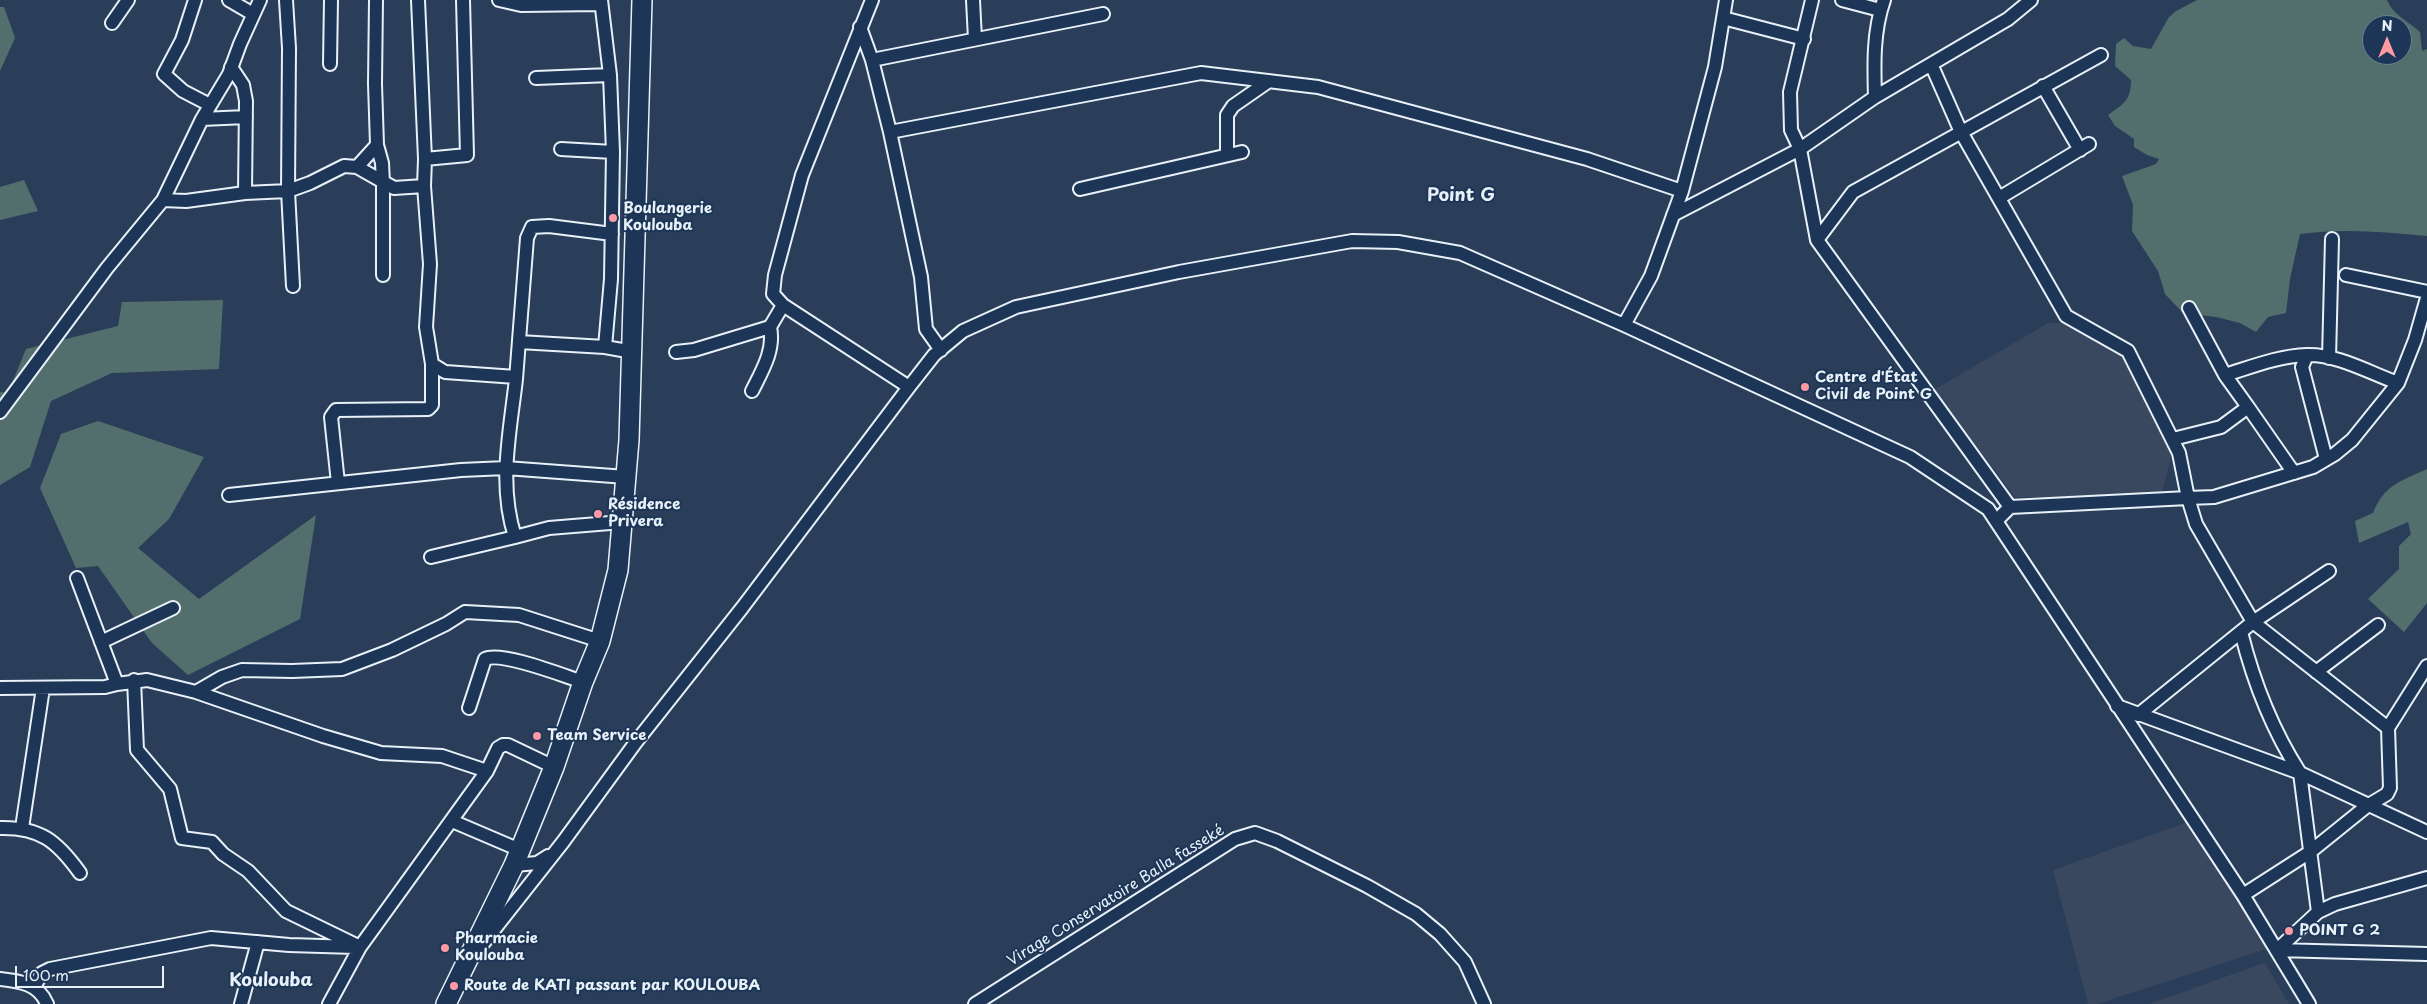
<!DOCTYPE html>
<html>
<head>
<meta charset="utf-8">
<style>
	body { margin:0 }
	#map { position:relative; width:2427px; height:1004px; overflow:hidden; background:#2a3e5a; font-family:"Playpen Sans",sans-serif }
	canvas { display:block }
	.north { position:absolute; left:2362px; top:15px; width:50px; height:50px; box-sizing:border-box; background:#1d3557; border:1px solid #6e8097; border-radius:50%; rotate:0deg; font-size:14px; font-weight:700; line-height:20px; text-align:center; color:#e8f1f8 }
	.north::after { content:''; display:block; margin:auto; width:18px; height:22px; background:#ff9aa2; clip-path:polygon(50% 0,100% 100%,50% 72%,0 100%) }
	.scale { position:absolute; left:15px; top:966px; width:149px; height:22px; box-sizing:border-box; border:2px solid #e8f1f8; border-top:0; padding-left:6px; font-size:15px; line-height:18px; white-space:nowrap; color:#e8f1f8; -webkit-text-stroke:4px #1d3557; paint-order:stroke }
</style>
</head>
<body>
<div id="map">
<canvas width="2427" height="1004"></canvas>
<div class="north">N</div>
<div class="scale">100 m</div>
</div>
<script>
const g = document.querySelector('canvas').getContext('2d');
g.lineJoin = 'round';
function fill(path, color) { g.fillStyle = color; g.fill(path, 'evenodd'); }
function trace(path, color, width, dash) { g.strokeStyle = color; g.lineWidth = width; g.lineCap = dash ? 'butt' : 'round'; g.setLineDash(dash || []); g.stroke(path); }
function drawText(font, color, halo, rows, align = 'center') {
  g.font = font + ' "Playpen Sans",sans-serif'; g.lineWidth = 4; g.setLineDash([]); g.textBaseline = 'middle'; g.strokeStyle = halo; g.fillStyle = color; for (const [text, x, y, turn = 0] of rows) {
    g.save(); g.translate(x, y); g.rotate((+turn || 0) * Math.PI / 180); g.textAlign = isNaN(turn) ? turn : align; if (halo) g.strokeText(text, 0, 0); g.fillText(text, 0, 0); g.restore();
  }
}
fill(new Path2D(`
	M2048 323H2071L2122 351 2173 449 2161 497H2015L1934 390Z
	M2188 822 2270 948 2097 1004H2088L2053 870Z
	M2265 963 2289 1004H2149L2264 963Z`), '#39485e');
fill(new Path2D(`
	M2197 0H2387C2393 15 2408 21 2420 32L2422 51 2427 49V236C2385 232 2342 228 2300 234L2290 279 2286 313 2268 317 2256 332 2240 323 2216 317 2183 313 2165 294 2158 271 2132 231 2133 205 2122 176 2156 164 2159 159 2147 155 2134 147V139L2115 126 2108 115C2123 104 2131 101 2131 80L2115 66 2116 44 2124 38 2133 46 2151 49 2169 17 2176 11ZM2372 25H2402V55H2372Z
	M0 7H4L15 38 0 71Z
	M24 180 38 211 0 220V187Z
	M223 300 219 369 112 373 51 401 30 467 0 485V392L8 393 26 349 118 326 122 302Z
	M98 421 204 457 169 519 138 548 199 599 316 515 300 619 188 675 152 643 98 566 76 568 40 488 61 434Z
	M2427 469V603L2404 632 2368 599 2399 569V546L2411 534 2408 522 2359 543 2355 521 2373 513C2384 485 2401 481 2427 469Z`), '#526f6d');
const minor = new Path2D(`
	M195 0 182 40 164 74 183 91 210 105
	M229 0 253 14
	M286 0 289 48 288 191 293 286
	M376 0 375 84 377 145 382 163 383 183V275
	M418 0 425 159 424 186 430 264 426 327 432 364 445 372 516 377
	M499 0 521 5 600 4
	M601 0 610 75 613 152 611 279 605 347
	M872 0 802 175 775 275 773 294 783 305 909 387
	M973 0 975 39
	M1812 0 1790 92 1791 130 1800 149 1817 240 2010 507
	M1842 0 1880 10
	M1723 18 1804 39
	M112 23 128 0
	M860 27 872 60 890 132 921 277 926 329 941 350
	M872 60 1103 14
	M330 64 331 0
	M1931 64 1961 132 2066 316 2128 351 2179 453 2188 498 2214 497 2313 467 2335 454 2352 440 2398 383 2415 340 2427 298
	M231 67 243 85 246 101 245 193
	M536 78 610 75
	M2043 86 2080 150
	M1875 97C1874 65 1873 31 1884 0
	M202 119 246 117
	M890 132 1201 73 1318 87 1587 159 1682 191
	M561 149 613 152
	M1227 155V115L1233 106 1269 81
	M425 159 467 155 463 0
	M357 167 377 145
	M1080 189 1242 152
	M1999 198 2089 144
	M163 200 186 201 245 193 288 191 310 183 344 166 357 167 394 188 424 186
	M1673 215 1800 149 1875 97 2008 19 2031 0
	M612 234 549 226 532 227 527 238C523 285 520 332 516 379 510 433 498 484 515 537L549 528 622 522
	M1817 240 1853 192 2101 55
	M2346 275 2427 292
	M2189 308 2225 375 2248 407
	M1624 325 1651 276 1682 191 1715 67 1726 0
	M519 342 605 347 633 352
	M676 352 694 350 770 327
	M2307 355 2302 367 2326 459
	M2329 358 2332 239
	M2225 375C2251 367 2278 356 2307 355 2337 354 2370 373 2398 383
	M752 391C762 371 775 350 770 327L783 305
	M0 412 107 268 163 200 202 119 229 74 240 44 260 0
	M2173 439 2221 427 2248 407 2294 473
	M338 483 331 417 336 410 428 409 432 405V364
	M229 495 461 470 506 468 626 477
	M1997 520 2010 507 2188 498 2196 524 2253 622 2388 728 2390 788 2387 794 2367 806 2310 852 2243 895
	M431 557 515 537
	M77 578 117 684 147 680 196 692 323 736 381 753 442 756 487 771
	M2241 632C2253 680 2273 731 2300 773L2318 912
	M101 642 173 608
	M2316 672 2378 625
	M134 680 137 750 170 789 182 838 212 842 223 854 248 871 286 911 360 947
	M0 688 105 687 117 684
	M196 692 222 677 242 670 292 671 342 669 392 650 446 624 465 612 519 615 600 641
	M2117 706 2300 773 2427 832
	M469 708 485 659C502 651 564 676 583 682
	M2138 715 2253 622 2329 571
	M2388 728 2427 666
	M452 821 520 850
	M0 828C40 827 57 841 80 873
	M22 828 43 688
	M514 865 537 863 548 856
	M481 946 563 842 636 742 742 608 909 387 934 355 963 331 1016 307 1179 272 1352 241 1398 242 1460 253 1624 325 1910 457 1988 509 2243 895 2309 1004
	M2277 950 2318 912 2335 904 2427 878
	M2277 950 2427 954
	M0 979C20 981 39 984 47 1004
	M34 987 42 973 50 969 211 938 289 945 355 947
	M241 1004 258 942
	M329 1004 360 947 487 771 498 748 503 745H508L554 767
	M975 1004 1235 839 1255 833 1277 841 1367 886 1416 914 1440 934 1465 962 1484 1004`);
const highway = new Path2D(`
	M446 1004 514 865 554 767 583 682 600 641 618 570 629 440 642 0`);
trace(minor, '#e8f1f8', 16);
trace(highway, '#e8f1f8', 22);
trace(minor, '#1d3557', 12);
trace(highway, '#1d3557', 19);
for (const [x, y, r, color] of [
	[613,218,5,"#ff9aa2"],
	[1805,387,5,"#ff9aa2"],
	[598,514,5,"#ff9aa2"],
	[537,736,5,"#ff9aa2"],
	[2289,931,5,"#ff9aa2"],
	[445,948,5,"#ff9aa2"],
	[454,986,5,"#ff9aa2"]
]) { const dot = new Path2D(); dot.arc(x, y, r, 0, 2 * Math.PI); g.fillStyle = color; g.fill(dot); trace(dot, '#1d3557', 2); }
drawText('bold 15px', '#e8f1f8', '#1d3557', [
	["Boulangerie",623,209],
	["Koulouba",623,226],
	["Centre d'État",1815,378],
	["Civil de Point G",1815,395],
	["Résidence",608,505],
	["Privera",608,522],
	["Team Service",547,736],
	["POINT G 2",2299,931],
	["Pharmacie",455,939],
	["Koulouba",455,956],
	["Route de KATI passant par KOULOUBA",464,986]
], 'left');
drawText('15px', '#e8f1f8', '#1d3557', [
	["Virage Conservatoire Balla fasseké",1116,896,-32]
]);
drawText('bold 18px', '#e8f1f8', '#1d3557', [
	["Point G",1461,196],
	["Koulouba",271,981]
]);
</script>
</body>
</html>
